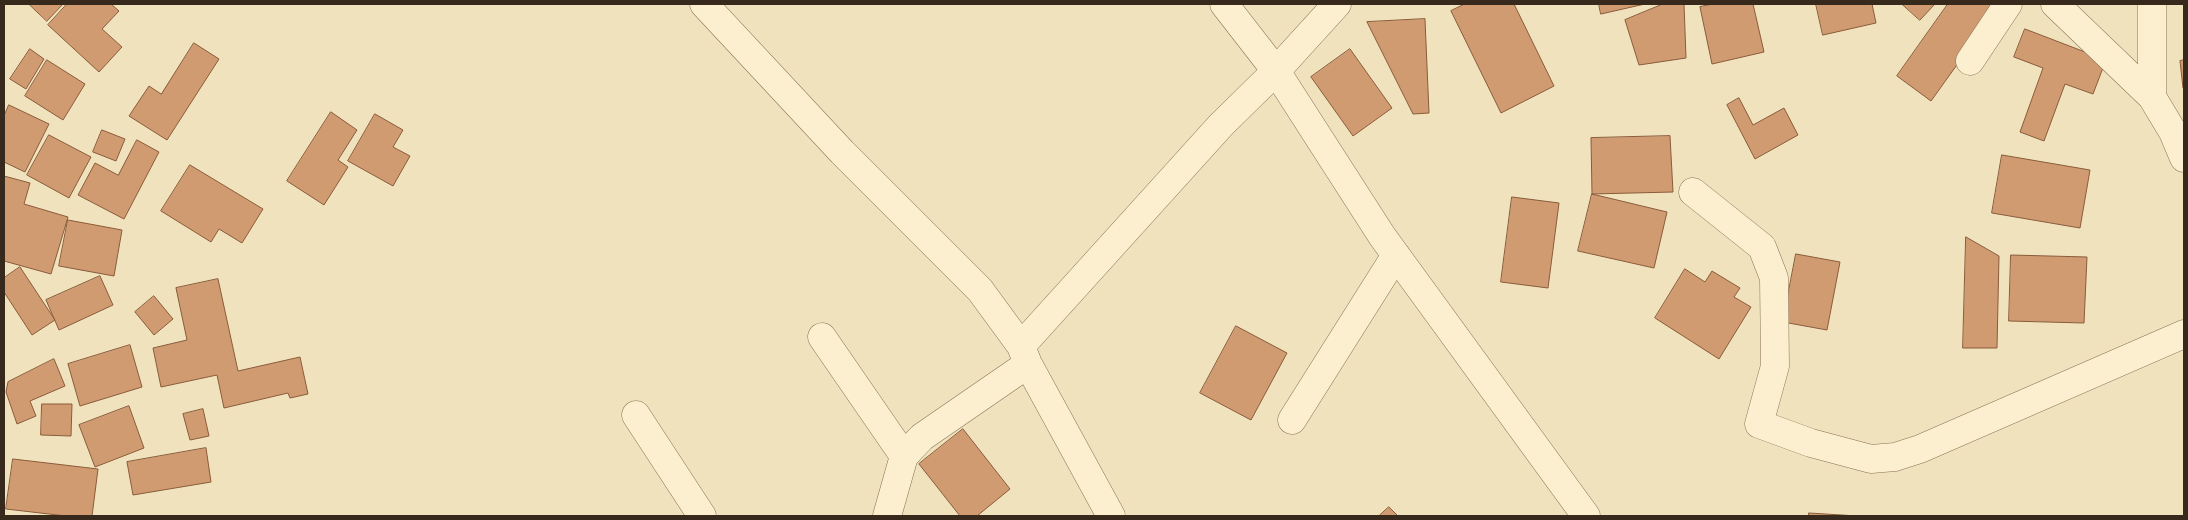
<!DOCTYPE html>
<html>
<head>
<meta charset="utf-8">
<style>
	body { margin:0 }
	#map { position:relative; width:2188px; height:520px; overflow:hidden; background:#f0e2bd; font-family:Literata,serif }
	canvas { display:block }
	.frame { position:absolute; inset:0; border:5px solid #37291b; pointer-events:none }
</style>
</head>
<body>
<div id="map">
<canvas width="2188" height="520"></canvas>
<div class="frame"></div>
</div>
<script>
const g = document.querySelector('canvas').getContext('2d');
g.lineJoin = 'round';
function fill(path, color) { g.fillStyle = color; g.fill(path, 'evenodd'); }
function trace(path, color, width, dash) { g.strokeStyle = color; g.lineWidth = width; g.lineCap = dash ? 'butt' : 'round'; g.setLineDash(dash || []); g.stroke(path); }
const building = new Path2D(`
	M29 4H63L47 21Z
	M67 4H111L119 11 102 29 122 47 99 72 48 25Z
	M1465 4H1514L1554 86 1501 113 1451 11Z
	M1599 4H1645L1601 14Z
	M1663 4H1684L1686 58 1639 65 1625 20Z
	M1713 4H1753L1764 52 1712 64 1700 7Z
	M1816 4H1872L1876 23 1823 35Z
	M1902 4H1935L1920 20Z
	M1948 4H1990L1997 9 1931 101 1897 76Z
	M1425 19 1429 113 1413 114 1367 22Z
	M2025 29 2106 60 2093 94 2065 84 2044 141 2020 132 2043 68 2014 57Z
	M194 43 219 59 167 140 129 116 149 86 161 94Z
	M30 49 44 59 26 89 10 79Z
	M1350 49 1392 108 1353 136 1311 77Z
	M47 60 85 84 63 120 25 96Z
	M2184 60V88H2183L2180 61Z
	M1739 98 1753 125 1784 108 1798 135 1755 159 1727 105Z
	M9 105 49 124 25 172 4 162V116Z
	M331 112 357 130 338 160 348 167 324 205 287 181Z
	M375 114 403 130 393 147 410 156 393 186 348 161Z
	M102 130 125 139 116 161 93 152Z
	M49 135 91 157 69 198 27 175Z
	M1670 136 1673 192 1592 194 1591 138Z
	M137 140 159 152 124 219 78 195 95 163 118 175Z
	M2002 155 2090 170 2080 228 1992 213Z
	M190 165 263 209 242 243 219 229 211 242 161 211Z
	M4 176 30 183 24 204 68 217 51 274 4 261Z
	M1592 194 1667 212 1654 268 1578 251Z
	M1512 197 1559 203 1548 288 1501 282Z
	M68 220 122 230 114 276 59 266Z
	M1966 237 1999 256 1997 348H1963Z
	M1796 254 1840 262 1827 330 1783 322Z
	M2011 255 2087 257 2084 323 2009 321Z
	M20 267 55 320 32 335 4 292V278Z
	M1685 269 1705 282 1712 271 1740 288 1734 297 1751 307 1719 359 1655 318Z
	M100 276 113 305 59 330 46 300Z
	M218 279 238 371 300 357 308 394 290 398 288 393 224 408 217 375 161 387 153 348 187 340 176 288Z
	M154 296 173 319 154 335 135 312Z
	M1236 326 1287 353 1251 420 1200 393Z
	M130 345 142 387 80 406 68 364Z
	M54 359 65 386 30 401 36 416 17 424 6 392 8 382Z
	M42 404H72L71 436 41 435Z
	M129 406 144 448 95 467 79 425Z
	M203 409 209 436 190 440 183 414Z
	M963 429 1010 489 977 516H960L919 464Z
	M206 448 211 482 133 495 127 462Z
	M13 459 98 469 92 516H66L6 509Z
	M1389 507 1398 516H1379Z
	M1809 513 1858 516H1809Z`);
fill(building, '#d09b71');
trace(building, '#895b3a', 1);
const minor = new Path2D(`
	M704 4 842 152 980 290 1021 346 1028 364 1111 516
	M1224 4 1276 71 1382 236 1586 516
	M2055 4 2152 97 2173 132 2184 158
	M1970 61 2008 4
	M2152 97V4
	M1693 192 1762 247 1774 278 1775 366 1759 424 1811 443 1871 459 1895 457 1920 449 2184 334
	M822 337 904 456
	M1021 346 1221 125 1276 71 1337 4
	M636 415 702 516
	M1292 420 1396 255
	M887 516 904 456 922 437 1028 364`);
trace(minor, '#897255', 29);
trace(minor, '#fbefd0', 28);
</script>
</body>
</html>
